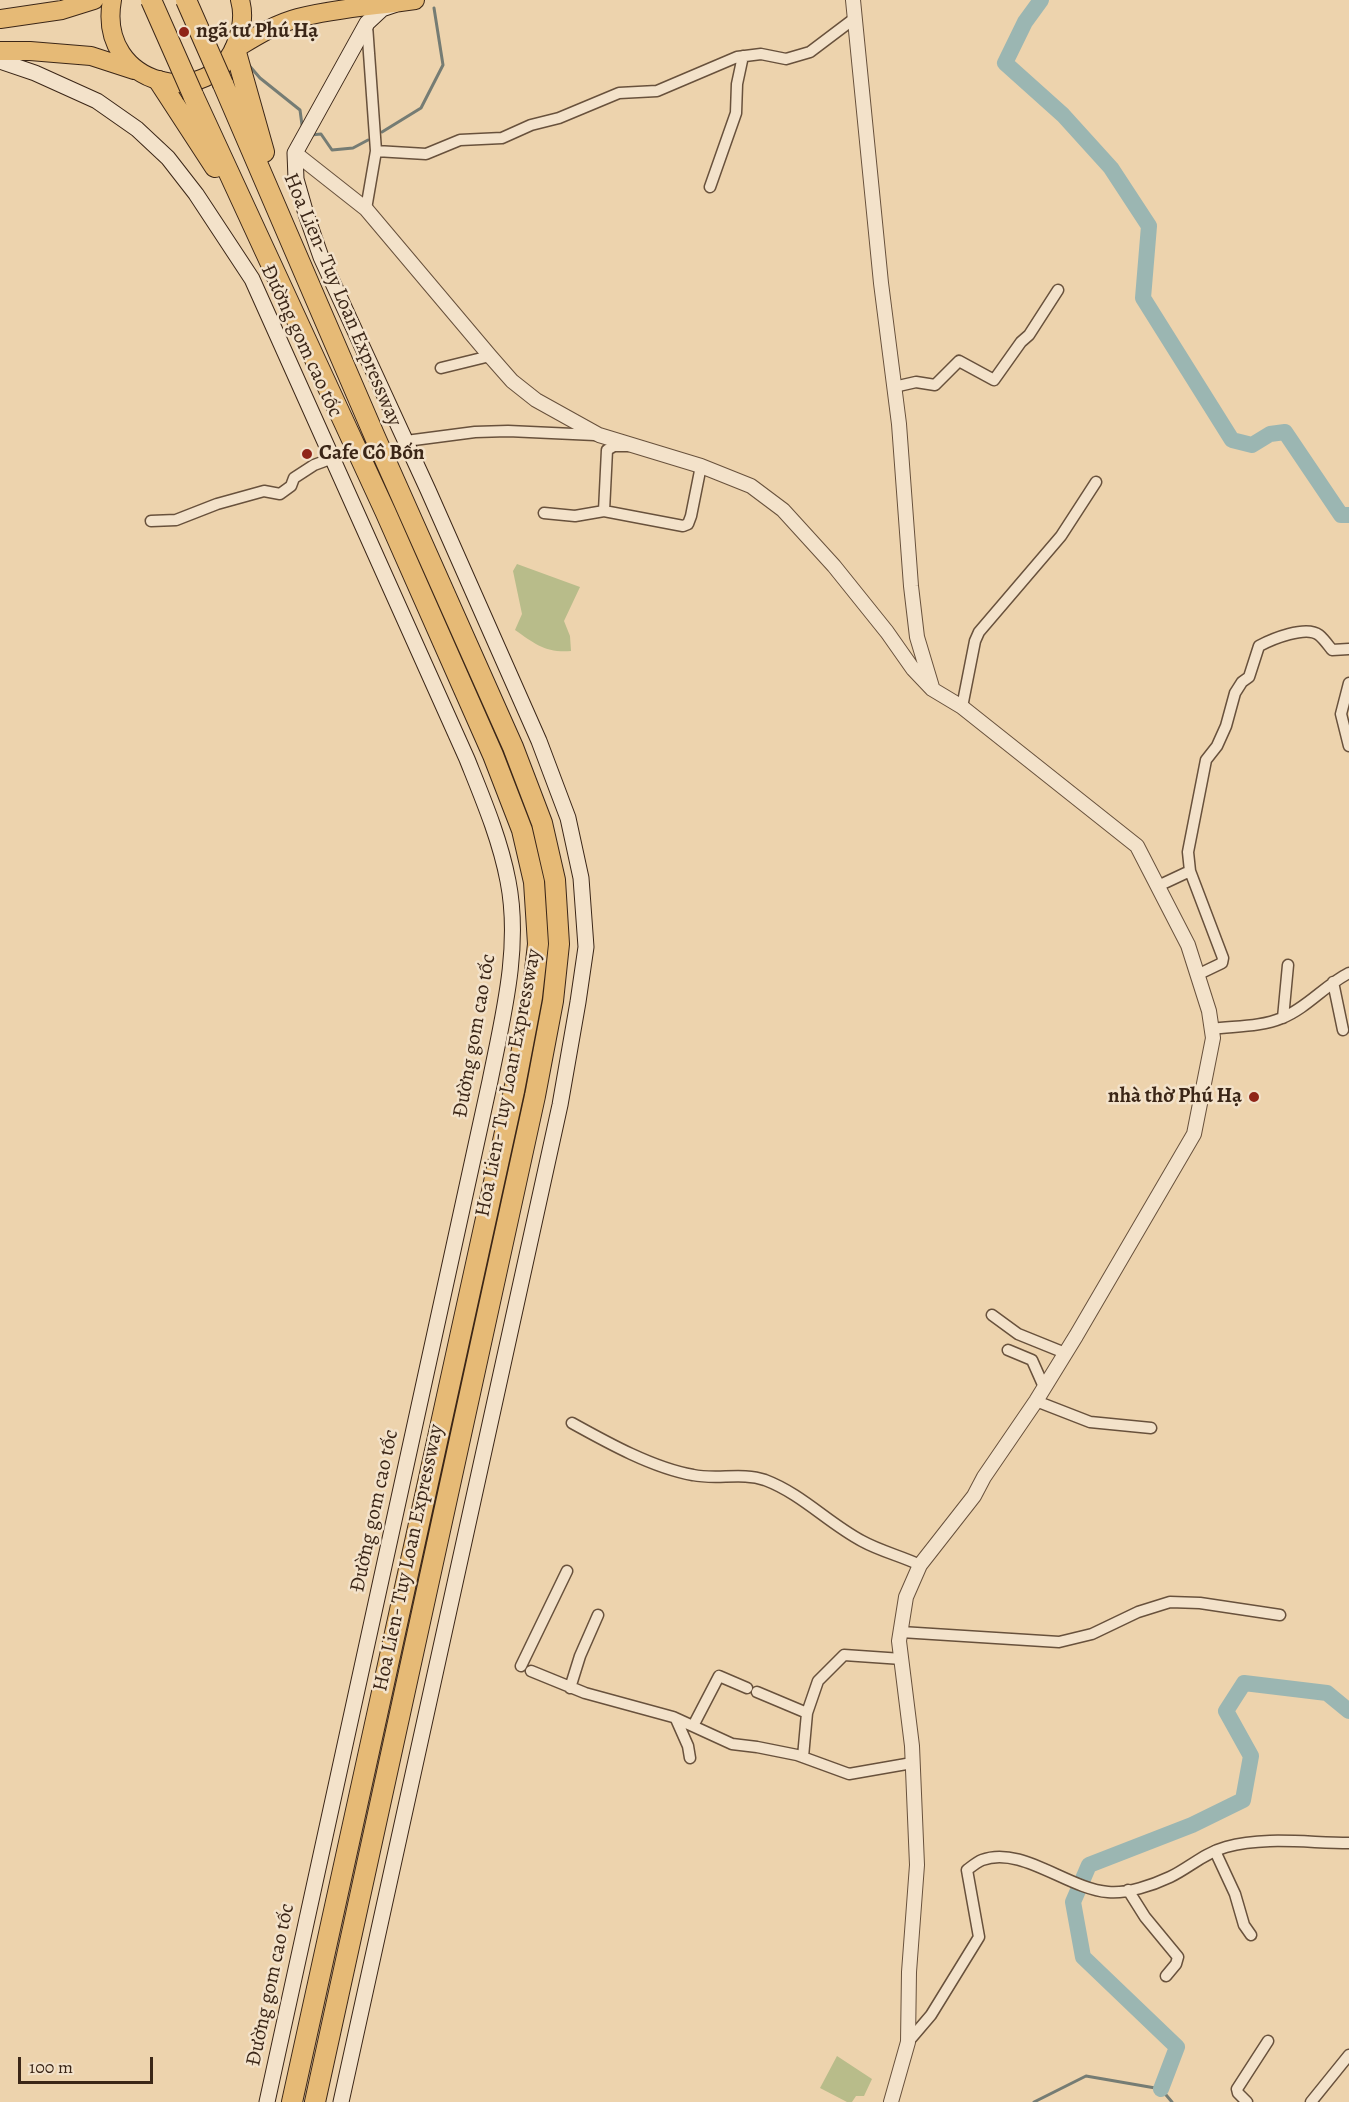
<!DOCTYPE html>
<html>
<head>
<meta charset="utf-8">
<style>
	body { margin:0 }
	#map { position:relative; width:1349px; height:2102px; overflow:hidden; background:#edd3ad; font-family:Alegreya,serif }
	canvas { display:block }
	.scale { position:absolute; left:18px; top:2057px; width:135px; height:27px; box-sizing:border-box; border:3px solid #3b2617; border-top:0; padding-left:8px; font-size:18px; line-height:21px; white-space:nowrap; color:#3b2617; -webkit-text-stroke:4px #f3e2ca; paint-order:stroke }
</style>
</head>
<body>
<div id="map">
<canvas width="1349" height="2102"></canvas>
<div class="scale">100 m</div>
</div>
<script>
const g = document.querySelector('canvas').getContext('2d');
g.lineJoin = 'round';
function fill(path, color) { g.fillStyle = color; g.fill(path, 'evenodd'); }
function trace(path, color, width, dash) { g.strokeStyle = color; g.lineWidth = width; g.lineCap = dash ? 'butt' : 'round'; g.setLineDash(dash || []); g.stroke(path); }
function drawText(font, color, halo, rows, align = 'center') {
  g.font = font + ' Alegreya,serif'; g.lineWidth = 5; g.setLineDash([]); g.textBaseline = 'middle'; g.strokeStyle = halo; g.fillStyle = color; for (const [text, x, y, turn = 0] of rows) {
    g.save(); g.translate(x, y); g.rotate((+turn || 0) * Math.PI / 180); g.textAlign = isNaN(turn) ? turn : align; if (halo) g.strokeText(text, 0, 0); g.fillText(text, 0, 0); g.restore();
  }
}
fill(new Path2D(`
	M517 564 580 587 564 621 570 636 571 651C546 653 535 644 515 630L522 614 513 571Z
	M837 2056 872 2079 864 2096H856L852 2102H847L820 2088Z`), '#b8bc8a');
trace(new Path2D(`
	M247 63 260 78 300 110 302 125
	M382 132 421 108 443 65 434 8
	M311 135 321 134 332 150 353 148 368 140
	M1034 2102 1086 2076 1161 2089 1172 2102`), '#757c74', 3);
trace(new Path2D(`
	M1041 0 1025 22 1005 63 1063 115 1111 168 1149 226 1143 298 1232 440 1252 445 1270 434 1285 432 1341 515H1349
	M1161 2089 1177 2047 1083 1957 1073 1902 1089 1865 1192 1825 1243 1800 1251 1756 1226 1711 1244 1683 1327 1693 1349 1711`), '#9bb6b2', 16);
const minor = new Path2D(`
	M367 25 376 151
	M710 187 736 113 737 84 743 56
	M366 209 376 151 426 154 460 140 502 138 531 125 559 118 619 93 657 91 737 57 761 54 786 59 810 52 855 18
	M441 368 490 356
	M894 387 916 382 935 385 959 361 994 380 1021 342 1029 335 1058 290
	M406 441 475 432 508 431 595 435
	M604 511 607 450 614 446H628
	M544 513 575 516 604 511 683 526 688 524 691 516 701 466
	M151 521 176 520 217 504 264 491 280 494 291 486 294 478 314 465 333 458
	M1349 683 1341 714 1349 746
	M962 707 975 641 979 632 1061 536 1096 482
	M1190 871 1223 958 1222 963 1197 975
	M1158 886 1190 871 1188 852 1206 760 1217 746 1226 726 1235 693 1242 682 1249 677 1259 646C1272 639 1306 625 1319 635 1324 639 1328 645 1332 650L1349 649
	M1333 982 1343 1030
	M1283 1018 1288 965
	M1212 1029C1234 1026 1261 1027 1282 1018 1307 1008 1325 985 1349 973
	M992 1315 1018 1334 1065 1353
	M1008 1350 1032 1360 1044 1387
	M1036 1401 1090 1422 1151 1428
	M572 1423C608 1443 653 1468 693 1475 717 1480 742 1472 765 1480 802 1494 828 1523 862 1541 880 1551 901 1556 920 1565
	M901 1632 1059 1642 1092 1634 1138 1612 1170 1602 1200 1603 1280 1615
	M521 1666 567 1571
	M531 1671 585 1693 673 1717 732 1744 757 1747 797 1755 849 1774 912 1763
	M570 1688 580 1656 598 1615
	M757 1692 807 1713 803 1757
	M807 1713 818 1681 844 1655 902 1659
	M676 1719 688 1746 690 1758
	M693 1726 719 1676 747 1688
	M1215 1851 1235 1894 1244 1925 1251 1935
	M1128 1890 1145 1917 1178 1957 1176 1964 1166 1976
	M908 2042 931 2015 979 1937 967 1870C971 1867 977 1862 982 1860 1021 1845 1068 1889 1108 1892 1127 1894 1153 1885 1170 1877 1189 1868 1204 1853 1226 1847 1265 1836 1309 1843 1349 1843
	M1247 2102 1238 2093 1237 2089 1268 2041
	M1311 2102 1349 2055`);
const tertiary = new Path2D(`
	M853 0 881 283 899 424 911 586 917 637 932 687
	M295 153 366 209 490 356 512 381 536 400 599 435 701 466 751 486 783 510 834 566 887 632 913 669 932 689 962 707 1137 846 1188 945 1209 1011 1213 1038 1194 1134 1076 1336 1036 1401 984 1477 974 1496 920 1565 906 1597 899 1641 912 1746 917 1865 909 1972 908 2042 891 2102`);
const secondary = new Path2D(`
	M0 61 35 73 97 101 137 129 168 158 196 194 252 279 467 759C483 799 500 839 508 881 521 947 503 1016 490 1081L267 2102
	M341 2102 560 1105 578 1002 586 947 581 878 568 818 539 741 428 490 321 257 306 214 296 179 295 153 367 23 382 9 394 5`);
const primary = new Path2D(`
	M112 0C96 88 213 113 237 41 242 28 244 14 240 0
	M0 19 62 10 94 0
	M235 49C255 37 275 24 298 18 336 8 376 6 415 0
	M0 51H30L91 56 134 70`);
const motorway = new Path2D(`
	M235 49 264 152
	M159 81 215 167
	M223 84 375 437 513 747 542 823 555 880 559 944 553 1001 535 1096 315 2102
	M193 95 385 511 493 755 522 830 534 882 538 944 532 997 514 1091 292 2102`);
trace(minor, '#68513c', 13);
trace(tertiary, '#68513c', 16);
trace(secondary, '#3b2617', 17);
trace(primary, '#3b2617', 20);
trace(motorway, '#3b2617', 22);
trace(minor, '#f3e2ca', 10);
trace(tertiary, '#f3e2ca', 14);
trace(secondary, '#f3e2ca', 15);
trace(primary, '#e6ba76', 18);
trace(motorway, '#e6ba76', 20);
const motorwayBridge = new Path2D(`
	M151 0 193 95
	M186 0 223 84`);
trace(motorwayBridge, '#3b2617', 22, []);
trace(motorwayBridge, '#e6ba76', 20);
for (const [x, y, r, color] of [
	[184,32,6,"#8f2418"],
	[307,454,6,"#8f2418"],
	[1254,1097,6,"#8f2418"]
]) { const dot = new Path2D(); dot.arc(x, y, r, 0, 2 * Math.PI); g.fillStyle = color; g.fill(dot); trace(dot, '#f3e2ca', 2); }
drawText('bold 21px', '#3b2617', '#f3e2ca', [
	["ngã tư Phú Hạ",196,32],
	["Cafe Cô Bốn",319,454],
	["nhà thờ Phú Hạ",1242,1097,"right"]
], 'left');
drawText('21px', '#3b2617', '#f3e2ca', [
	["Hoa Lien- Tuy Loan Expressway",342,300,67],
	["Đường gom cao tốc",301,341,65],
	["Đường gom cao tốc",475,1036,-80],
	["Hoa Lien- Tuy Loan Expressway",509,1083,-79],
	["Đường gom cao tốc",375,1511,-78],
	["Hoa Lien- Tuy Loan Expressway",409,1558,-78],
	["Đường gom cao tốc",271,1985,-78]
]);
</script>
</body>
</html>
